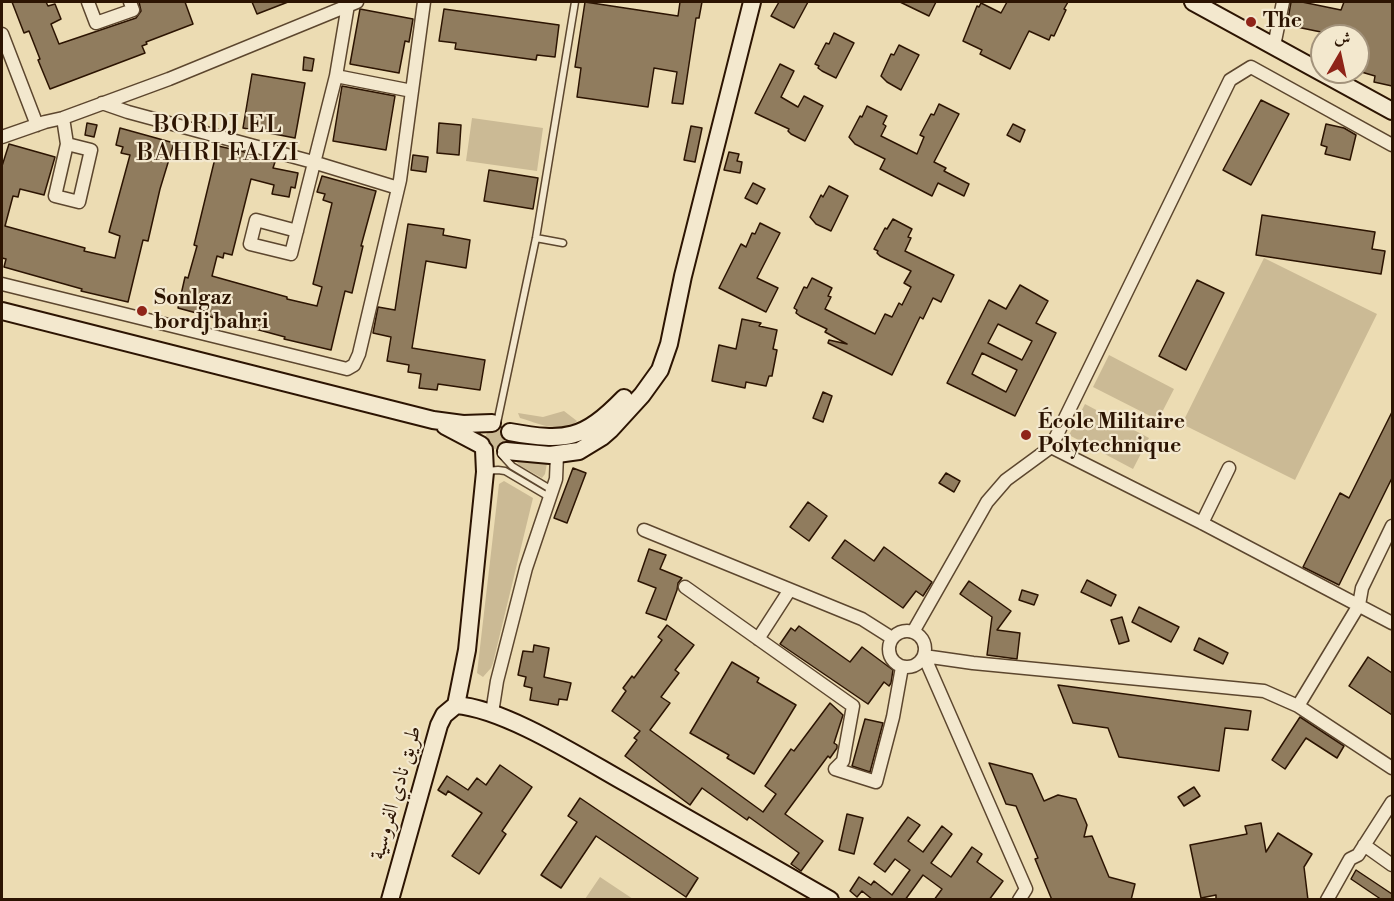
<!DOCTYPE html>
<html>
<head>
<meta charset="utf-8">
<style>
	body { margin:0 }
	#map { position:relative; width:1394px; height:901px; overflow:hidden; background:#ecdcb3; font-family:"Libre Bodoni",Amiri,serif }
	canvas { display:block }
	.frame { position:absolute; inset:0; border:3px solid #2c1402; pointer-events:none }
	.north { position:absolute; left:1310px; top:24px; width:60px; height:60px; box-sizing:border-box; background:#f3e8ce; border:2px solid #a3937c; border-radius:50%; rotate:9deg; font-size:16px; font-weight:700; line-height:24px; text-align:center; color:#2c1402 }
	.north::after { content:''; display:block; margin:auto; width:21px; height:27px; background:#8f2418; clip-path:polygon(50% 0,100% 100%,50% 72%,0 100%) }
</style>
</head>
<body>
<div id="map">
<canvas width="1394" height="901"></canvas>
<div class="frame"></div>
<div class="north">ش</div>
</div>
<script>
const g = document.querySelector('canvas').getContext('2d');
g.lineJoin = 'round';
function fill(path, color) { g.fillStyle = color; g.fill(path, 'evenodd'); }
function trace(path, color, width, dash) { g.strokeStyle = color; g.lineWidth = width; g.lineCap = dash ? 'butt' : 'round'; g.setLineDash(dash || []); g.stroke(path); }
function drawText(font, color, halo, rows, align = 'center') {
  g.font = font + ' "Libre Bodoni",Amiri,serif'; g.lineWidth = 4.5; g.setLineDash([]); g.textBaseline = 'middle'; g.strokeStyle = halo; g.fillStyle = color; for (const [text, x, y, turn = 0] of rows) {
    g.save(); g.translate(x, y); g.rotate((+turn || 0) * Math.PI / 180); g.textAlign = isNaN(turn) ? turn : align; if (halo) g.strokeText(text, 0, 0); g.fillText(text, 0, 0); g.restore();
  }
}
fill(new Path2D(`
	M472 118 543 128 537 171 466 161Z
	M1264 258 1377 314 1295 480 1182 424Z
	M1109 355 1174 389 1158 420 1093 387Z
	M1085 404 1149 438 1133 469 1069 435Z
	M564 411 577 421C563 435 537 423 520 418L518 413 543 417Z
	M485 439a10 10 0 1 1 20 0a10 10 0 1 1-20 0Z
	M513 457 548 458 545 474 542 478 519 465Z
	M504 481 533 498 493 663 491 668 483 677 477 673 499 484Z
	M600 877 633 899H585Z`), '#cbba95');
const building = new Path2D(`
	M12 2H46L48 6 55 4 61 19 51 24 59 44 136 18 141 11 139 2H185L193 24 146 42 147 44 142 46 145 53 50 89 38 60 40 59 29 31 24 33Z
	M252 2H288L257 14Z
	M585 2 678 16 680 2H702L699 18H696L683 104 672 103 677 72 654 68 648 107 577 97 581 68 575 67Z
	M779 2H808L794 28 771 16Z
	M900 2H936L929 16Z
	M1007 2H1068L1064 9 1066 10 1054 36 1051 35 1049 40 1029 31 1010 69 980 54 982 50 963 41 977 6 979 7 981 3 1001 13Z
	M1291 2H1302L1341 10 1344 2H1392V86L1374 82 1375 76 1358 71V36H1320L1321 32 1287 25Z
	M360 9 413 19 409 42 405 41 399 73 350 64Z
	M444 9 559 25 555 57 537 55 536 60 455 49 456 43 439 41Z
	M834 33 854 43 836 78 822 71 818 68 819 66 815 64 826 43 829 44Z
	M899 45 919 55 901 90 887 82 881 76 891 54 894 55Z
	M304 57 314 59 312 71 303 70Z
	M780 64 794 71 781 97 798 107 804 96 823 106 805 141 791 134 788 131 789 129 755 113Z
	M252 74 305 83 295 138 243 128Z
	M342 86 395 96 386 150 333 141Z
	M1261 100 1289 114 1251 185 1223 170Z
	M939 104 959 114 934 162 946 168 944 171 969 184 964 196 938 183 932 196 880 169 885 159 855 144 849 137 860 116 862 117 867 106 887 116 883 124 886 126 881 136 917 154 924 137 920 135 931 114 934 115Z
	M87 123 97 125 94 137 85 135Z
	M439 123 461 125 459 155 437 153Z
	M1013 124 1025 130 1020 142 1007 135Z
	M1326 124 1344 128 1356 135 1350 160 1325 154 1327 147 1321 145Z
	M691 126 702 128 695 162 684 160Z
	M120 128 174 143 160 189 148 241 143 240 128 302 81 291 82 289 4 267 6 259 2 258V166L9 144 55 157 44 195 20 189 18 197 13 196 5 226 85 248 84 251 115 258 120 236 109 232 130 155 121 153 123 147 116 145Z
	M218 146 249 153V156L275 162 273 168 298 173 295 188 291 187 289 197 272 194 274 185 251 179 232 255 224 253 223 258 217 256 212 276 287 297V299L317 306 322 287 313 284 332 203 323 200 325 194 317 192 322 176 376 191 361 246H363L352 293 345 291 331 350 284 339 285 337 178 308 185 277 188 278 197 246 194 245Z
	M729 152 739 154 737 161 742 162 740 173 724 170Z
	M413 155 428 157 426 172 411 170Z
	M489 170 538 178 533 209 484 201Z
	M753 183 765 189 757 204 745 198Z
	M829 186 848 196 831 231 816 224 810 217 821 195 823 197Z
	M1262 215 1375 232 1372 249 1385 251 1381 274 1256 255Z
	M893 219 912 229 908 237 911 238 905 251 954 275 941 302 933 298 923 319 920 317 892 375 828 343 829 340 847 344 825 332 827 329 800 316 796 313 797 310 794 308 804 287 807 288 812 278 832 288 828 296 831 297 825 309 875 334 885 314 892 317 899 303 902 305 911 287 904 283 911 271 880 256 877 253 878 251 874 249 885 228 887 229Z
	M760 223 780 233 757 278 778 288 766 312 719 288 741 244 746 247 752 233 755 234Z
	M408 224 444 229 443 235 470 240 466 268 426 261 412 348 485 360 480 390 438 384 437 390 419 388 421 374 408 372 409 365 387 361 391 337 373 333 378 307 395 310Z
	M1197 280 1224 293 1186 370 1159 356Z
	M1020 285 1048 301 1036 323 1056 333 1015 416 947 383 989 300 1006 309ZM998 324 1032 341 1022 360 988 343ZM982 353 1017 370 1006 392 972 374Z
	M742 319 761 323 759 326 777 330 773 349 777 350 772 376H769L766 386 746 382 745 388 712 381 719 345 736 349Z
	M823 392 832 396 823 422 813 418Z
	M1392 412V478L1339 585 1303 567 1340 493 1349 498Z
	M573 468 586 473 567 523 554 518Z
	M946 473 960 481 954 492 939 483Z
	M808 502 827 516 809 541 790 527Z
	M845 540 874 561 884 547 932 582 923 596 916 591 903 608 832 558Z
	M649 549 666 555 660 569 682 578 678 583 677 590 666 620 646 613 656 588 638 581Z
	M1087 580 1116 595 1111 606 1081 592Z
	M969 581 1011 611 997 630 1020 633 1017 659 987 655 992 617 960 594Z
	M1022 590 1038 595 1034 605 1019 600Z
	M1139 607 1179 627 1171 642 1132 622Z
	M1122 617 1129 641 1119 644 1111 620Z
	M667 625 694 645 675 670 679 673 661 697 670 703 650 730 763 812 776 794 765 786 791 749 794 751 830 703 843 715 834 743 837 745V748L830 758 828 756 785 814 823 841 801 871 791 864 799 853 749 817 747 820 702 788 690 805 625 756 637 740 634 738 640 731 612 711 626 691 623 688 632 676 634 678 662 640 658 637Z
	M799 626 850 662 862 647 893 670 891 683 889 686 884 682 868 704 780 644 791 628 795 631Z
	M1199 638 1228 653 1223 664 1194 650Z
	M534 645 549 648 544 677 571 683 567 700 559 699 558 705 530 700 532 688 524 686 526 677 518 675 523 651 533 652Z
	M1368 657 1392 673V715L1349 686Z
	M732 662 759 678 757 682 796 705 754 774 727 758 729 755 690 733Z
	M1058 685 1251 711 1248 730 1225 728 1219 771 1119 757 1108 728 1073 723Z
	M1300 717 1344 746 1337 758 1306 738 1285 769 1272 760Z
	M865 719 883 723 870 772 852 766Z
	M989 763 1032 774 1044 801 1058 795 1076 799 1087 825 1084 837 1092 836 1109 877 1135 884 1131 900H1052L1035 859 1038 858 1016 806 1006 804Z
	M500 765 532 787 502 831 506 834 479 874 452 856 482 813 448 791 446 795 438 790 447 776 468 790 477 778 486 785Z
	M1194 787 1200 796 1184 806 1178 797Z
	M580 798 698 878 686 897 596 836 561 888 541 875 577 822 568 816Z
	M847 814 863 818 854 854 839 850Z
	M908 817 920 825 908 841 923 852 942 826 952 834 931 863 951 877 972 847 982 854 977 862 1003 881 989 900H934L942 889 923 875 905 900H873L862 891 857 897 850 891 859 877 871 885 874 881 892 895 910 870 895 859 885 872 874 864Z
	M1261 823 1266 852 1278 833 1312 854 1304 867 1308 900H1216V895L1201 898 1190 845 1247 834 1245 826Z
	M1356 870 1392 894V900H1382L1351 879Z`);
fill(building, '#907c5e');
trace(building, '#2c1402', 1.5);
const lane = new Path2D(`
	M536 238 563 243
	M497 423 536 238 575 2
	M501 454 512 466 552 490
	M486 471 498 470 505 471 549 497`);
const street = new Path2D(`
	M88 2 96 23 133 10 130 2
	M2 34 37 125
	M1274 46 1283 2
	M336 76 412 91
	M102 103 128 112 313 162 398 188
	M63 118 67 144 55 196 79 202 91 150 67 144
	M2 137 45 122 63 118 169 79 357 2
	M297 231 256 220 250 244 291 254 336 76 348 5
	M2 284 347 369 354 365 359 354 400 180 424 2
	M1051 447 1230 80 1251 67 1392 145
	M1202 523 1229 468
	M644 530 862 619 892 638
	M685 587 853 706 843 761 835 769 876 782 893 717 902 667
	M889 649a18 18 0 1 1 36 0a18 18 0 1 1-36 0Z
	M913 632 987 502 1006 480 1051 447 1202 523 1392 623
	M758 639 789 591
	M924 656 973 663 1264 691 1298 706 1392 768
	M924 656 1026 889 1019 900
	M1298 706 1359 605 1362 588 1392 526
	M492 713 497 681 526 568 556 479 557 455
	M1364 845 1392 865
	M1327 900 1350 859 1358 855 1392 802`);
const secondary = new Path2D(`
	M1193 2 1392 111
	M2 311 433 420 463 424 492 423
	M445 426 481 445
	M510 432C566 442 583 440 624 398
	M506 451 550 455 579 451 602 437 610 430 642 395 660 370 669 344 683 276 752 2
	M456 705 467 650 485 472 484 450
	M390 900 439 725 444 715 456 705C506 709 583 759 628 784 695 823 762 861 830 900`);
trace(lane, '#5c462e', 9);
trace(street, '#5c462e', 15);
trace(secondary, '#2c1402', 20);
trace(lane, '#f3e8ce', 6);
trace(street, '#f3e8ce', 12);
trace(secondary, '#f3e8ce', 16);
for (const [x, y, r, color] of [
	[1251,22,6,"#8f2418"],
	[142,311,6,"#8f2418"],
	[1026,435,6,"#8f2418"]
]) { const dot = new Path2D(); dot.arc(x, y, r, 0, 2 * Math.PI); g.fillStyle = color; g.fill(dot); trace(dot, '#f3e8ce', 2); }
drawText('bold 21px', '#2c1402', '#f3e8ce', [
	["The",1263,22],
	["Sonlgaz",154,299],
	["bordj bahri",154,323],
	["École Militaire",1038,423],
	["Polytechnique",1038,447]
], 'left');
drawText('21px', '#2c1402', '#f3e8ce', [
	["طريق نادي الفروسية",397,793,-74]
]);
g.letterSpacing = '1.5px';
drawText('24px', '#2c1402', '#f3e8ce', [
	["BORDJ EL",218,126],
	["BAHRI FAIZI",218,154]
]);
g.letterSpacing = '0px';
</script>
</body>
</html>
